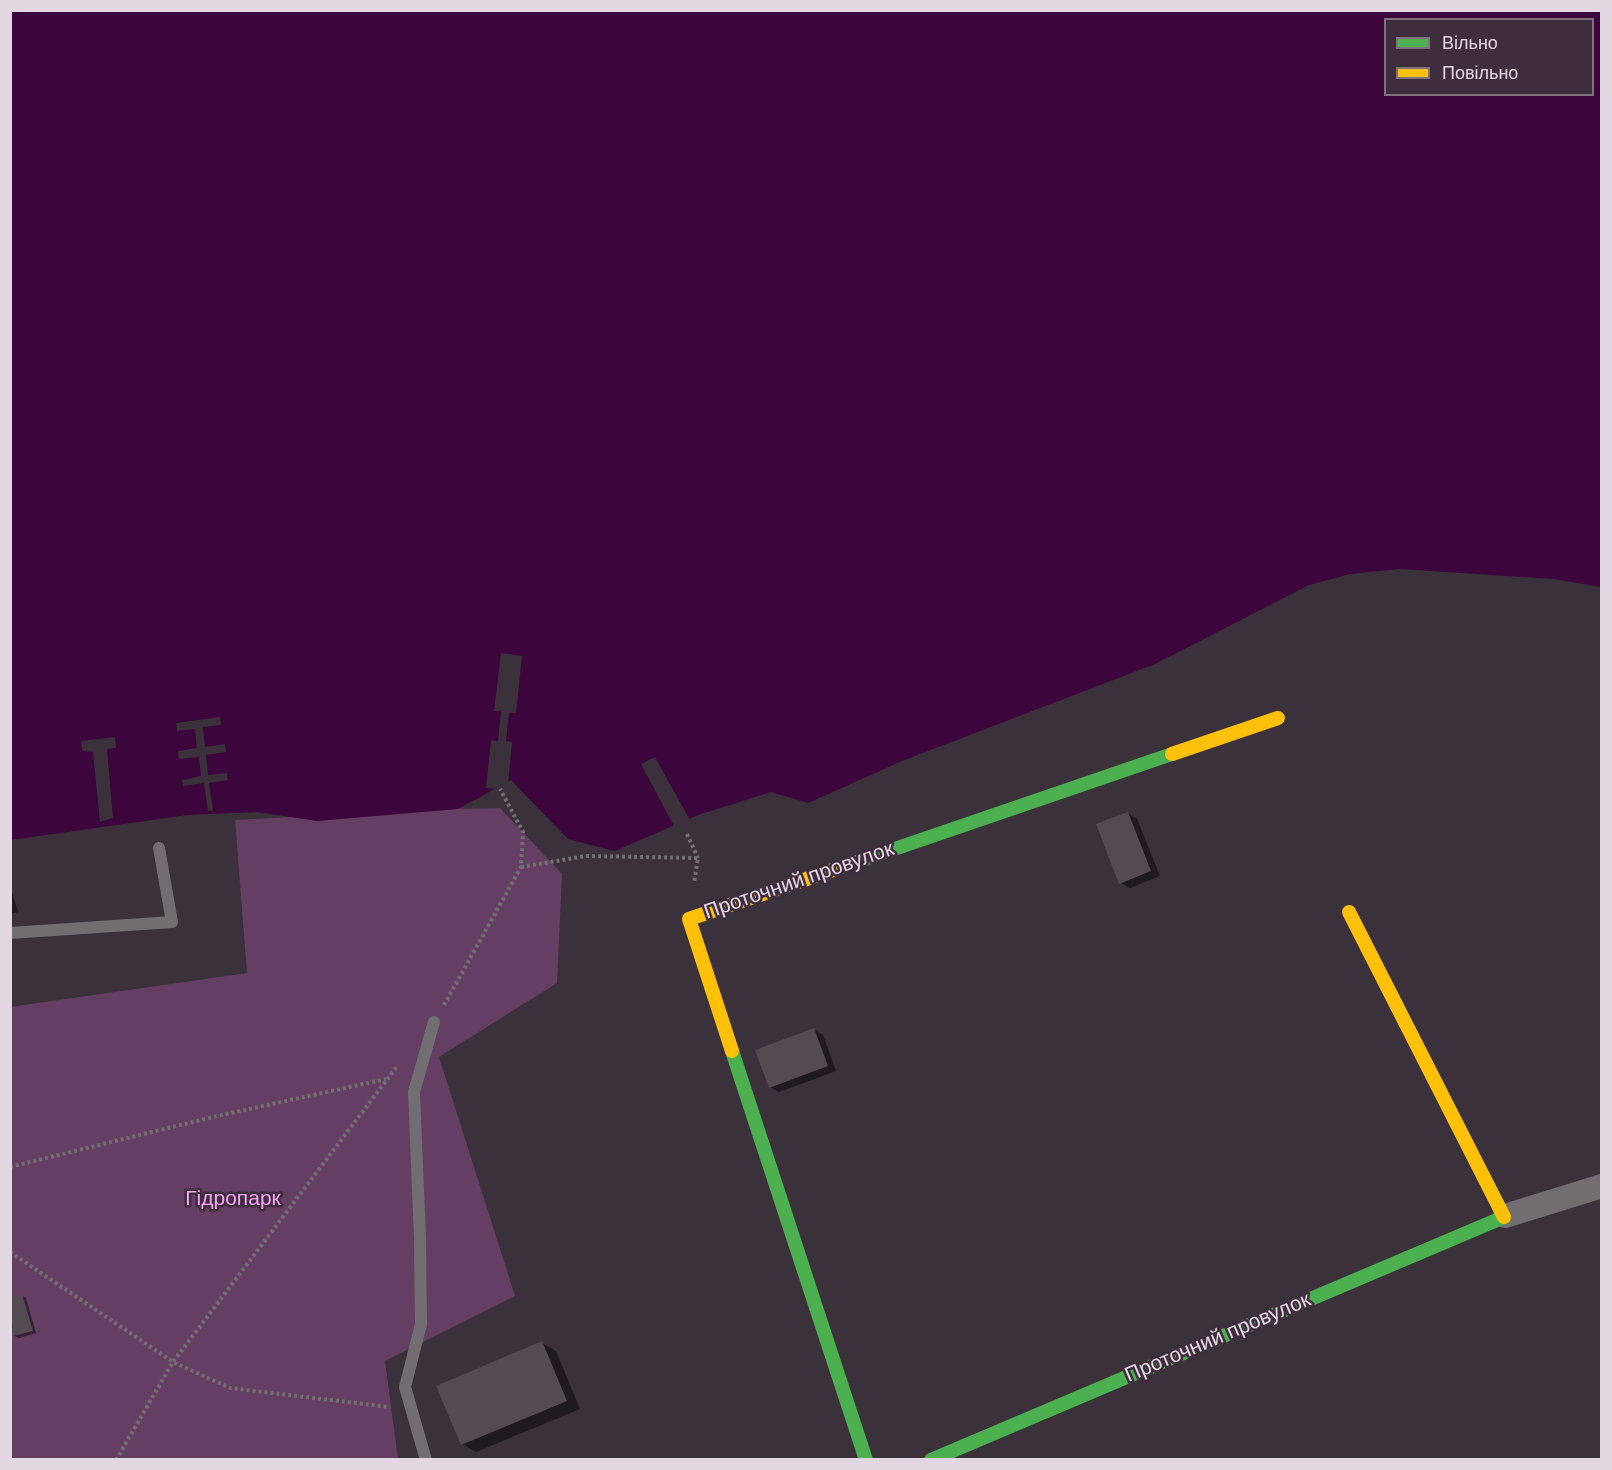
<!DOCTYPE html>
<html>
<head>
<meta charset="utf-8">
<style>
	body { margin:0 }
	#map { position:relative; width:1612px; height:1470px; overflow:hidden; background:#3a313a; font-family:Helvetica,sans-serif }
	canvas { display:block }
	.frame { position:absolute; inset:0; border:12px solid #e3d8e2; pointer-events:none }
	.legend { position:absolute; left:1384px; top:18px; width:210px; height:78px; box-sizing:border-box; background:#3e2d3d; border:2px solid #80717f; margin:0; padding:8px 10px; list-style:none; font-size:18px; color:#e3d8e2 }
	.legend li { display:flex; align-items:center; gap:12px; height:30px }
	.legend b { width:30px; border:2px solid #80717f }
</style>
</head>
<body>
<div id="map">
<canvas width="1612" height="1470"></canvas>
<div class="frame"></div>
<ul class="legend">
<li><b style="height:8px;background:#4caf50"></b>Вільно</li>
<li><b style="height:8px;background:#ffc107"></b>Повільно</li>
</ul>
</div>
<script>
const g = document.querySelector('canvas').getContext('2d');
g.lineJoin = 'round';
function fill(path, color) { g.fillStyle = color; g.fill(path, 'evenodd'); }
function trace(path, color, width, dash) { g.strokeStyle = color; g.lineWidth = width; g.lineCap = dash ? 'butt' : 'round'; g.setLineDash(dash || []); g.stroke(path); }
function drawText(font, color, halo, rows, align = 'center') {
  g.font = font + ' Helvetica,sans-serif'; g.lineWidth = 5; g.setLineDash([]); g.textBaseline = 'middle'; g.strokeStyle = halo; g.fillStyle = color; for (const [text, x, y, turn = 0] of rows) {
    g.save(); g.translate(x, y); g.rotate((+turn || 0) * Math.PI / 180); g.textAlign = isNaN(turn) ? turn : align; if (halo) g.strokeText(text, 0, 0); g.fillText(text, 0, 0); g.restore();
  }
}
fill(new Path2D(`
	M486 788 459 809 500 808 562 874 557 983 439 1057 515 1296 385 1361 398 1459H11L10 1007 247 973 235 820 351 814Z`), '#653e64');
fill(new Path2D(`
	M11 11H1601V587L1554 579 1400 569 1350 574 1309 585 1155 664 902 761 808 803 771 792 698 815 615 851 568 839 511 780 458 809 317 821 257 812 187 815 11 840ZM1386 20H1592V94H1386Z`), '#3c053c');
fill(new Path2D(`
	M501 653 522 656 516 713H509L506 741 512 742 508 785 501 789 486 788 491 740 498 741 501 711H494Z
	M220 717 221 725 203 727 205 747 225 744 226 752 206 755 208 775 227 773 228 780 209 783 213 810 208 811 204 783 183 786 182 780 201 776 199 757 179 759 178 751 197 748 195 729 177 731 176 723Z
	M115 737 116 748 107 749 113 818 100 822 93 752 82 751 81 741Z
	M655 757 691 822 675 828 641 764Z`), '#3a313a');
fill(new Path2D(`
	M1128 813 1137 819 1160 876 1130 888 1121 883Z
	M10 885 18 912 10 914Z
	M814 1030 823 1035 836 1071 779 1092 770 1087Z
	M22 1296 26 1298 36 1333 19 1338 15 1336 10 1320V1299Z
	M542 1343 556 1351 580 1409 476 1452 462 1444Z`), '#0007');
fill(new Path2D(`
	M1128 812 1151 871 1119 884 1096 824Z
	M814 1028 828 1066 769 1088 755 1050Z
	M22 1294 33 1331 13 1336 10 1297Z
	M542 1341 567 1401 461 1445 436 1386Z`), '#534a52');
trace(new Path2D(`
	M687 834 698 858
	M521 867 586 856 698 858 694 883
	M444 1005 521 867 523 832 500 789
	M10 1167 213 1117 386 1079
	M10 1252 173 1362 230 1388 389 1407
	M116 1460 173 1362 398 1065`), '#736f73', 4, [3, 3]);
trace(new Path2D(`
	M10 933 172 922 159 848
	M426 1460 405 1387 421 1324 420 1238 414 1092 434 1022`), '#716d71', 12);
trace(new Path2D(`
	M1505 1216 1602 1186`), '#716d71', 24);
trace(new Path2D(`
	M833 870 1172 754
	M732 1051 866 1460
	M931 1460 1504 1217`), '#4caf50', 14);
trace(new Path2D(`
	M1172 754 1278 718
	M1349 912 1504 1217
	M732 1051 689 919 833 870`), '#ffc107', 14);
drawText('21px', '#e3d8e2', '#3e2d3d', [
	["Проточний провулок",799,881,-19],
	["Проточний провулок",1218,1338,-23]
]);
drawText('21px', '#f9a4f5', '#3e2d3d', [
	["Гідропарк",233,1199]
]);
</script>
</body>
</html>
